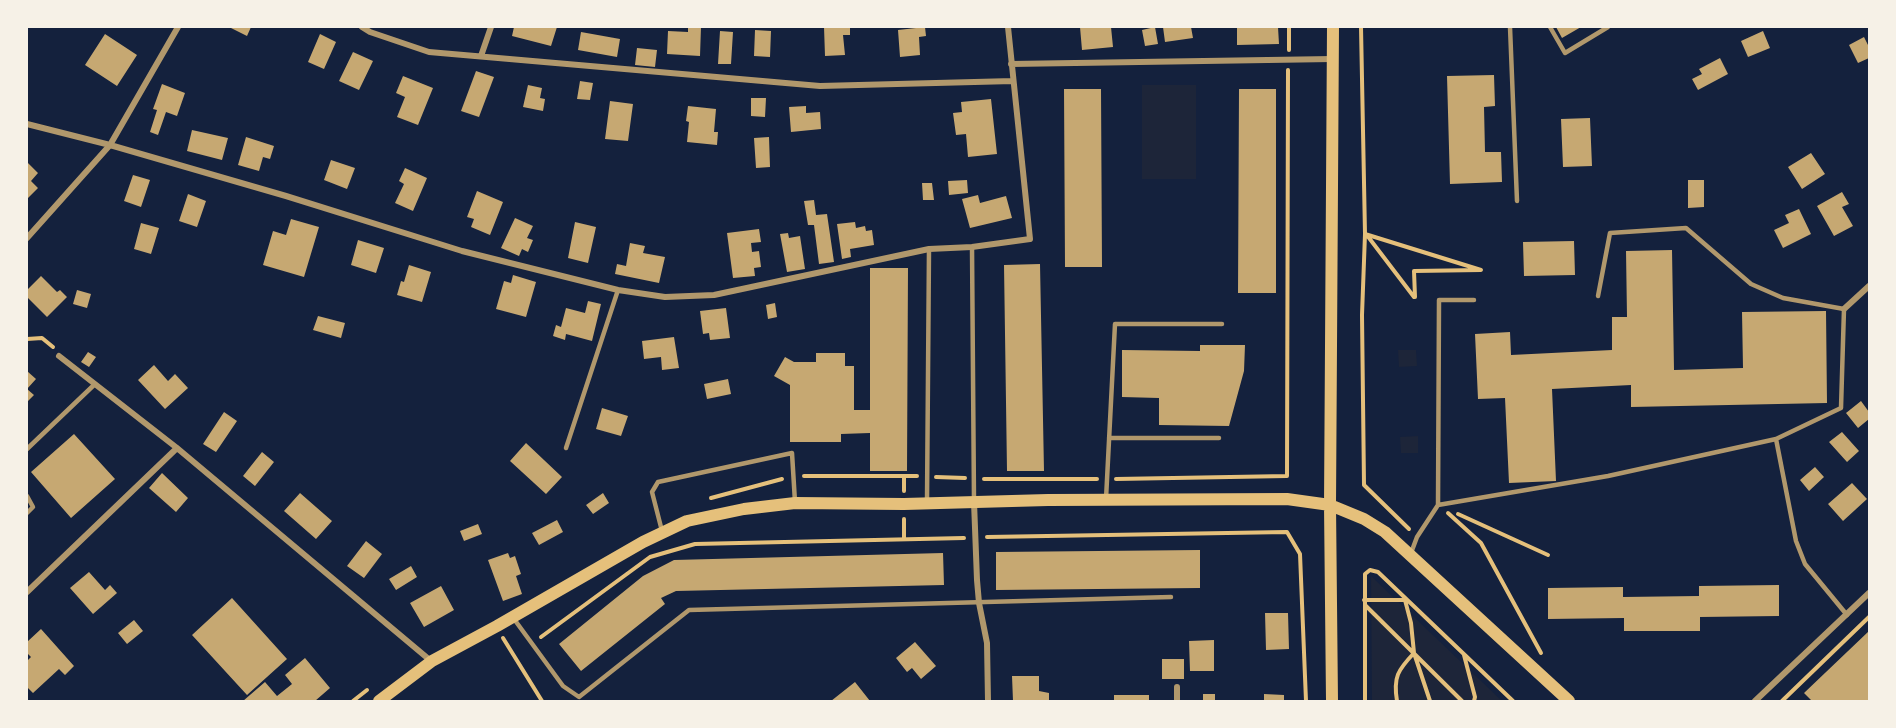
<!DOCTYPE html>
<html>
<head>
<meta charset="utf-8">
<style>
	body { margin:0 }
	#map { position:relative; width:1896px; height:728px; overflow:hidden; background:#14213d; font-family:"Sofia Sans Condensed",sans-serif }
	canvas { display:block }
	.frame { position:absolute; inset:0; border:28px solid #f6f1e7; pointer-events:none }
</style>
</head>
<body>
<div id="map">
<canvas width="1896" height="728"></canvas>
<div class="frame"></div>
</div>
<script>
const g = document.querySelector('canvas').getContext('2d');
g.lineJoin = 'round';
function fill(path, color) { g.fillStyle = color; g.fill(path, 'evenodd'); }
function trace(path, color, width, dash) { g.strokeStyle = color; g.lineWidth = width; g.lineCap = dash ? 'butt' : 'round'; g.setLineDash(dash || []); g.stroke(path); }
fill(new Path2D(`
	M1142 85H1196V179H1142Z
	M1398 350H1416L1417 366 1399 367Z
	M1418 436V453H1401L1400 437Z
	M1371 576 1502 701H1372Z`), '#1d2539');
fill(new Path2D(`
	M229 27H251L247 36Z
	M514 27H557L551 46 512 36Z
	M688 27H701L700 56 667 54 668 31 688 32Z
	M824 27H850V35H843L845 55 825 56Z
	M925 27 926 36 919 37 920 55 900 57 898 30Z
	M1080 27H1111L1113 47 1082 50Z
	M1155 27 1158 44 1145 46 1142 30Z
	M1163 27H1191L1193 38 1165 42Z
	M1237 27H1278L1279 44 1237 45Z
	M1556 27H1581L1562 38Z
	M755 30 771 31 770 57 754 56Z
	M720 31 733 32 731 64H718Z
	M1763 31 1770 48 1748 57 1741 41Z
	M581 32 620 39 617 57 578 50Z
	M105 34 137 55 117 86 85 65Z
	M320 34 336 42 324 69 308 62Z
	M1864 37 1869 47V58L1858 63 1849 45Z
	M637 48 657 50 655 67 635 65Z
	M353 52 373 61 359 90 339 81Z
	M1720 58 1728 74 1698 90 1692 79 1702 74 1699 69Z
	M476 71 494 77 479 117 461 111Z
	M1494 75 1495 106 1484 107 1485 152H1501L1502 182 1450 184 1447 76Z
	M403 76 433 88 418 125 397 117 405 97 396 93Z
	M580 81 593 83 590 100 577 99Z
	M162 84 185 93 177 116 166 112 158 135 150 132 157 110 153 109Z
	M528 85 542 88 540 98 545 99 543 111 523 107Z
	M1064 89H1101L1102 267H1065Z
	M1239 89H1276V293H1238Z
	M751 98H766L765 117 751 116Z
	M991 99 997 154 968 157 966 134 956 135 953 113 962 112 961 102Z
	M610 101 633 104 628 141 605 139Z
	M688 106 716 109 714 132H718L717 145 687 142 689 122 686 121Z
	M806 106V113L820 112 821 129 791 132 789 107Z
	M1590 118 1592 166 1563 167 1561 119Z
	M192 130 228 138 222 160 187 151Z
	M246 137 274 146 270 159 263 157 259 171 238 165Z
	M769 137 770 167 756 168 754 138Z
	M1811 153 1825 174 1802 189 1788 167Z
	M331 160 355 168 347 189 324 180Z
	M27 162 38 173 31 181 38 188 27 199Z
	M405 168 427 178 413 211 395 203 404 184 399 181Z
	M133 175 150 180 141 207 124 201Z
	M967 180 968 193 949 195 948 181Z
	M1688 180H1704V207L1688 208Z
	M922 183H932L934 200H923Z
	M477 191 503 202 490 235 471 227 474 219 467 217Z
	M1842 192 1849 204 1842 207 1853 226 1834 236 1817 206Z
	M188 194 206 201 197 227 179 221Z
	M978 195 980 203 1006 196 1012 218 970 228 962 199Z
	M814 200 816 215 827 214 834 262 819 264 814 225H808L804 201Z
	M1799 209 1811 234 1783 248 1774 230 1789 223 1785 215Z
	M515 218 533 226 527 238 533 240 528 252 522 249 519 256 501 248Z
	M291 219 319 227 304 277 263 265 273 231 286 235Z
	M575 222 596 227 588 263 568 258Z
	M855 222 856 228 865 226 866 231 872 230 874 245 850 249 851 257 842 259 837 224Z
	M141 223 159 228 151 254 134 249Z
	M759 229 761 242 751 243 752 252 759 251 761 267 754 268 755 276 733 278 727 233Z
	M788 233 789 238 800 236 805 269 787 272 780 234Z
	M358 240 384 248 376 273 351 265Z
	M1574 241 1575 275 1524 276 1523 242Z
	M630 243 645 246 643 253 665 257 659 283 615 274 617 264 626 266Z
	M1672 250 1674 370 1743 368 1742 312 1826 311 1827 403 1631 407V385L1552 389 1556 481 1509 483 1505 398 1478 399 1475 334 1510 332 1511 355 1612 350V317H1627L1626 251Z
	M1040 264 1044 471H1007L1004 265Z
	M409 265 431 272 422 302 397 295 401 281 404 282Z
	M870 268H908L907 471H870V433L841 434V442H790V385L774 376 785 357 794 362H816V353H845V366H854V410H870Z
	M513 275 536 282 526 317 496 309 504 281 511 283Z
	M41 276 57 292 60 290 67 297 47 317 27 297V290Z
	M77 290 91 294 87 308 73 304Z
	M588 301 601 304 592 341 566 334 565 340 553 336 556 325 561 327 566 308 585 313Z
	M775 303 777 317 768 319 766 305Z
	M726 308 730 338 710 340 709 333 703 334 700 311Z
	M318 316 345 323 341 338 313 330Z
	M674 337 679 368 662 370 661 357 644 359 642 341Z
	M1200 345H1245L1244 371 1229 426 1159 425V398L1122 397V350L1200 351Z
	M88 352 96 357 89 367 81 362Z
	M154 365 168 381 175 374 188 388 165 409 138 380Z
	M27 371 36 379 27 389Z
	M728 379 731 394 707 399 704 384Z
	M27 389 34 395 27 402Z
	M1861 401 1869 412V419L1858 428 1846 413Z
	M602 408 628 416 621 436 596 429Z
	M224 412 237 421 216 452 203 444Z
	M1842 432 1859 451 1847 462 1829 442Z
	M74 434 115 479 71 518 31 472Z
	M526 443 562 477 546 494 510 461Z
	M262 452 274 462 255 486 243 476Z
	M1815 467 1824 477 1809 491 1800 480Z
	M162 473 188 498 176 512 149 488Z
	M1852 483 1867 499 1843 521 1828 504Z
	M300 493 332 521 316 539 284 511Z
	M603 493 609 503 593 514 586 505Z
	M557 520 563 532 539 545 532 533Z
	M478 524 482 534 464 541 460 531Z
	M366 541 382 554 364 578 347 566Z
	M1200 550V588L996 590V552Z
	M508 553 510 558 515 556 521 574 516 576 522 594 503 601 488 560Z
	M943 553 944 585 676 591 661 598 665 604 581 671 559 644 643 576 674 560Z
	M411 566 417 577 396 590 389 579Z
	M89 572 105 590 110 585 117 593 93 614 70 588Z
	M1779 585V616L1700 617V631H1624V618L1548 619V588L1623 587V597L1699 596V586Z
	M441 586 454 610 424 627 410 603Z
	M232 598 287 659 247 695 192 635Z
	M1265 613H1288L1289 649 1266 650Z
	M134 620 143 631 127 644 118 633Z
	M41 629 74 666 65 675 59 669 33 693 27 687V661L31 657 27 653V642Z
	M1869 631V701H1812L1804 693Z
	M1214 640V671H1190L1189 641Z
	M915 642 936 666 921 679 912 668 907 672 896 658Z
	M305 658 330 688 315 701H243L265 682 277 696 292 684 285 675Z
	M1162 659H1184V679H1162Z
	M1012 676H1039V691L1049 693V701H1013Z
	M855 682 870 701H831Z
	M1203 694H1215V701H1203Z
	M1264 694 1284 695V701H1264Z
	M1114 695H1149V701H1114Z`), '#c6a872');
trace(new Path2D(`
	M1361 27 1365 234 1362 315 1364 485 1409 529
	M1289 50V27
	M1365 234 1481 270 1414 271 1415 297
	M1366 234 1414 297
	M27 339 42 338 53 347
	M804 476H917
	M936 477 965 478
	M984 479H1097
	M1116 479 1287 476 1288 70
	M904 491V476
	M711 498 782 479
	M1448 513 1481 543 1541 653
	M1458 514 1548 555
	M987 537 1287 532 1300 554 1306 701
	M904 539V519
	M1364 600H1405L1411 623 1414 653C1398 670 1393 677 1397 701
	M1365 605 1462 701
	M541 637 650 557 695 544 964 538
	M503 638 542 701
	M1414 653 1430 701
	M1464 655 1475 697 1474 701
	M353 701 367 690
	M1365 701V574L1370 570 1378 572 1513 701
	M1782 701 1869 617`), '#e5c07b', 4);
trace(new Path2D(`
	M1510 27 1517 201
	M1550 27 1565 53 1608 27
	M972 247 974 502
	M1598 296 1610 233 1686 228 1751 284 1783 298 1844 309 1841 408 1776 439
	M1109 438H1219
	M566 448 618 290
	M27 449 95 384
	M27 496 33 507 27 513
	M1106 499 1115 324H1222
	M927 501 929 249
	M1438 505 1439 300H1474
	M662 531 652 492 658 482 792 453 795 502
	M1411 553 1417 537 1438 505 1608 476 1776 439 1796 541 1805 564 1847 615
	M514 619 563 686 579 697 689 610 1171 597`), '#b1986c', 4.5);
trace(new Path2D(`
	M362 27 370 32 429 52 820 86 1013 81
	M481 56 491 27
	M1011 64 1332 59
	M27 124 110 145 286 196 462 251 618 290 665 297 714 295 929 249 972 247 1030 239 1008 27
	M27 238 110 145 178 27
	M1844 309 1869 286
	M59 356 177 448 431 661
	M974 502 977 580 979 603 987 643 988 701
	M27 592 177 448
	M1177 701V687
	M1755 701 1869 593`), '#b1986c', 6);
trace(new Path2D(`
	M379 701 432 661 497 626 643 542 687 521 744 509 795 503 904 504 1048 500 1287 499 1330 505 1364 519 1385 532 1569 701
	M1332 701 1330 505 1333 27`), '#e5c07b', 12);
</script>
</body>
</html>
